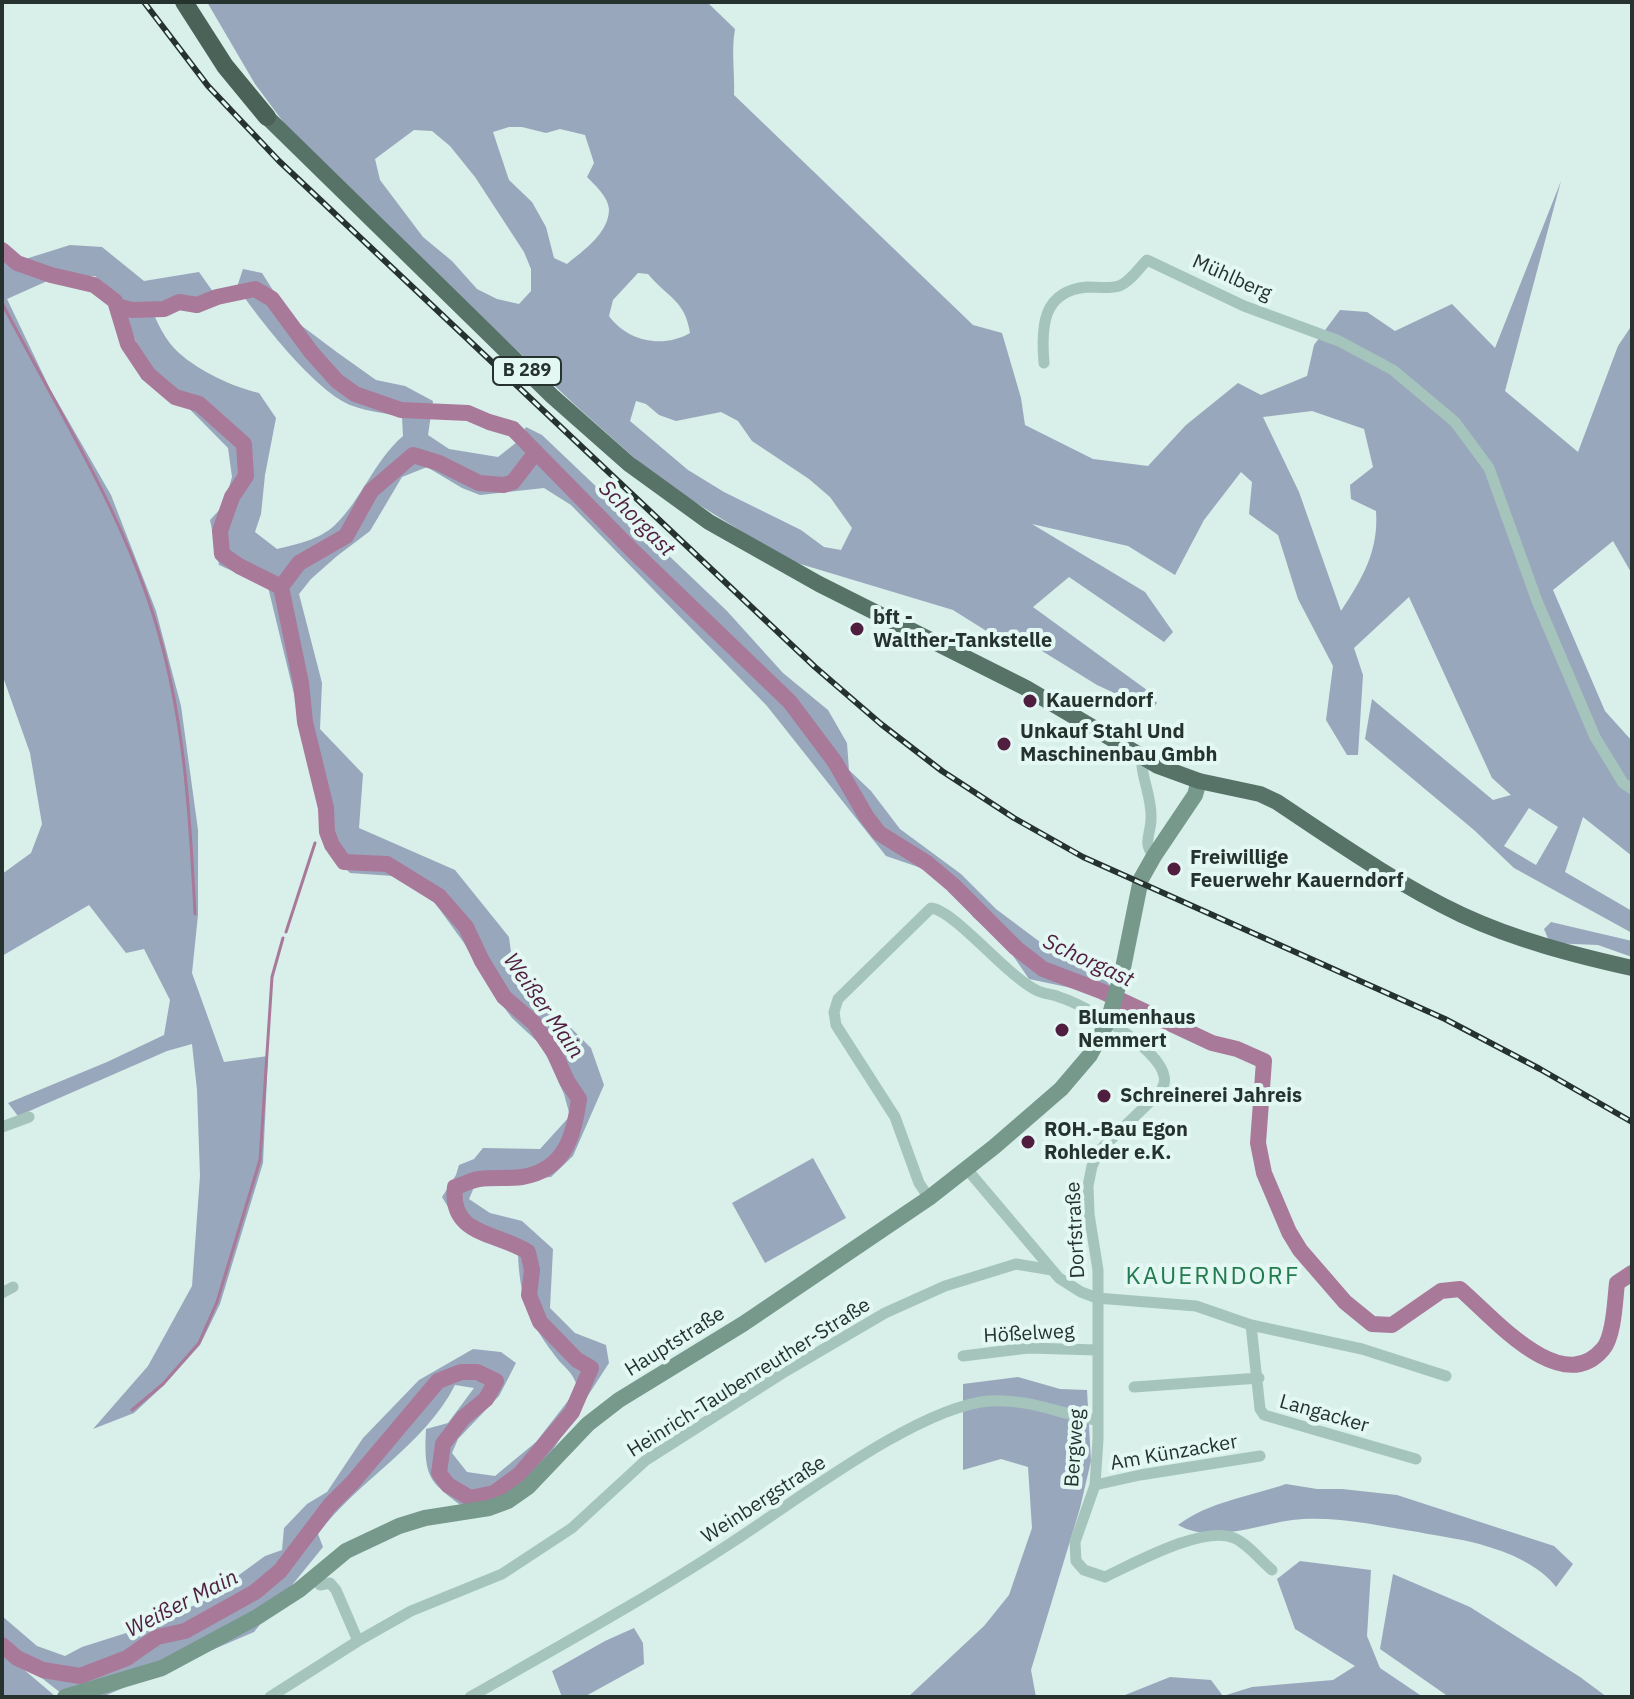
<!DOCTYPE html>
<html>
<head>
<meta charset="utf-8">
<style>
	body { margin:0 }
	#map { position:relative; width:1634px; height:1699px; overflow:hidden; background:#d8efea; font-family:"IBM Plex Sans",sans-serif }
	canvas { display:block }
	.frame { position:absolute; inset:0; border:4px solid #25322d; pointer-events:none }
</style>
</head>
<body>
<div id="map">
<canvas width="1634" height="1699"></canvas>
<div class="frame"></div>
</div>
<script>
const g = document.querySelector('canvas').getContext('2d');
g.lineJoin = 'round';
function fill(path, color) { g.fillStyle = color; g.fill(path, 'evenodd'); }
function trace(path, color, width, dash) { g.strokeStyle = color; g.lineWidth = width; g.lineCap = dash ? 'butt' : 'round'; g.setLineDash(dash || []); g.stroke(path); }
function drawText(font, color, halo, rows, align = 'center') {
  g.font = font + ' "IBM Plex Sans",sans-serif'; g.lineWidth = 8; g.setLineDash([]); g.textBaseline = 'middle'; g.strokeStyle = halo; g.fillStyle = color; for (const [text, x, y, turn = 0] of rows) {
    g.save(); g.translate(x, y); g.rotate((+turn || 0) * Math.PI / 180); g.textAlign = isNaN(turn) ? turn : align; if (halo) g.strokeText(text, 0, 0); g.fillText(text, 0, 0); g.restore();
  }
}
fill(new Path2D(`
	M207 2H707L735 29C731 51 735 73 734 95L973 325 1002 333 1021 398 1025 425 1093 459 1148 466 1186 425 1238 383 1261 395 1307 376 1314 345 1340 310 1367 312 1395 331 1452 304 1495 348 1561 181 1505 391 1578 452 1618 346 1632 325V574L1613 541 1553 590 1605 711 1632 741V856L1583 817 1565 872 1632 911V933L1514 868 1474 830 1365 739 1372 699 1493 800 1511 795 1492 778 1409 597 1354 648 1363 675 1358 755H1347L1326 720 1333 666 1298 599 1278 535 1249 514 1252 482 1241 472 1204 520 1175 575 1128 546 1032 524 1145 592 1173 632 1164 642 1069 577 1033 607 1151 693 1157 703 1151 710 1097 685 1026 641 1010 636 996 637 953 610 787 560 658 479 575 405 416 255 287 127 255 84ZM509 127H522L546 133 560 129 585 135 594 163 587 177C595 185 608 197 609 209 609 233 584 250 567 264L554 258 546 227 532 202 509 180 493 132ZM414 130 432 131 450 146 475 177 524 252 531 269V291L519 304 497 299 477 289 452 261 423 237 380 180 375 159ZM638 273 648 274C668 298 685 300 690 333 662 349 627 341 609 316L613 300ZM636 401 646 404 659 415 676 421 721 412 738 421 752 441 809 479 830 497 852 528 841 550 824 547 801 530 724 492 688 470 630 421ZM1312 411 1364 429 1373 467 1350 485 1351 499 1376 511C1379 551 1362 579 1341 611L1299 492 1263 417ZM1529 808 1558 827 1536 865 1504 846Z
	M2 245 19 261 70 245 102 247 144 281 199 272 216 296 149 303C156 320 165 341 179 353 199 371 233 387 259 393L276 418 265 475 261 514 255 532 277 549C297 544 319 540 335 525 362 499 374 461 403 436L402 417C386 413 369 412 353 406 317 394 259 319 237 287L243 269 262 273 290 317 338 353 376 380 405 386 433 401 428 435 449 449 498 457 517 442 526 427 542 435 727 611 783 673 828 710 847 743 849 770 871 791 900 829 961 874 996 909 1056 954 1095 970 1116 991 1112 1003 1100 994 1029 979 1005 944 973 917 963 901 930 871 886 856 767 706 571 505 544 488 480 495 462 488 427 467 402 477 370 531 337 556 311 579 299 594 322 683 320 729 363 774 359 828 455 870 509 937 512 960 539 996 591 1048 604 1085 573 1156 551 1177 475 1185 469 1199 490 1213 522 1221 553 1249 550 1308 575 1333 606 1345 609 1363 541 1468 504 1499 472 1514C432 1482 423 1484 426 1429L448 1423 474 1388 455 1385C424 1446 358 1480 318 1534L323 1547 254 1632 102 1697H66L2 1647V1616L37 1646 65 1656 82 1647 142 1628 202 1602 265 1556 282 1550 284 1528 307 1504 327 1492 363 1438 419 1380 473 1349 501 1352 516 1363 499 1396 458 1439 452 1453 467 1472 495 1476 536 1442 578 1388C571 1368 564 1369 553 1353 528 1320 520 1297 518 1255L460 1227 442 1197 456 1175 459 1165 474 1159 483 1148 540 1149 570 1116 564 1094 542 1046 512 1018 489 987 464 943 435 903 393 876 350 873 325 847 310 760 268 587 219 565 210 520 224 505 232 477 228 448 146 365 117 297 95 276 54 278 7 299 50 389 111 495 156 611 181 706 198 830V915L192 973 224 1062 268 1056 263 1163 220 1304 200 1345 164 1385 134 1413 93 1429 148 1366 192 1286 200 1176 197 1090 192 1044 167 1051 18 1116 8 1103 107 1062 164 1035 170 1000 144 949 126 953 89 905 2 956V874L31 853 42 824 30 753 2 674Z
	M1551 922 1632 941V957L1598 945 1550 943 1544 929Z
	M813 1158 846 1218 765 1263 732 1203Z
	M1018 1377 1060 1389 1087 1390 1091 1461 1080 1508 1031 1670 1036 1697H908L984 1626 1009 1595 1032 1528 1028 1467 1001 1459 963 1470V1384Z
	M1286 1484 1317 1489H1342L1397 1495 1554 1546 1573 1564 1556 1587C1541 1567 1513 1554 1489 1547 1466 1539 1441 1537 1418 1532 1381 1526 1341 1517 1303 1519 1263 1521 1216 1546 1178 1525 1208 1502 1251 1496 1286 1484Z
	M1300 1561 1371 1570 1367 1636 1380 1668 1423 1697H1120L1170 1677 1211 1680 1223 1696 1252 1687 1333 1680 1355 1666 1295 1629 1277 1579Z
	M1393 1574 1470 1607 1580 1677 1607 1697H1449L1380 1649Z
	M634 1628 643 1643 644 1664 584 1697H562L552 1671 605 1641Z
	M2 1651 55 1696 2 1697Z`), '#99a7bc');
trace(new Path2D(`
	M2 303C55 405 118 504 153 614 184 711 190 813 195 914
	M286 932 315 843
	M132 1410 163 1384 199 1343 217 1302 260 1160 272 977 283 938`), '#a9799a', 3);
trace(new Path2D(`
	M2 250 17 263 51 275 94 285 115 301 128 344 148 374 175 397 199 404 244 444 246 476 232 497 220 531 222 554 239 566 281 587 301 683 305 722 326 808 327 832 332 845 344 862 387 864 439 896 466 927 482 961 504 997 534 1023 555 1054 567 1081 579 1099C574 1136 565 1170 522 1177 508 1179 493 1177 479 1179 471 1180 463 1185 455 1187 449 1236 497 1232 528 1252L532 1270 529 1295 540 1322 577 1360 591 1368 572 1412 520 1474 494 1493 470 1498 448 1485 439 1473 443 1444 463 1418 486 1399 496 1381 477 1372H461L438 1381 353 1482 330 1505 280 1571 255 1592 185 1631 157 1637 127 1658 80 1676 43 1670 17 1658 2 1645
	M117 306 132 310 164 309 179 302 197 305 217 297 255 289 272 299 311 352 337 381 355 394 401 410 468 413 489 422 513 429 632 550 790 702 835 762 866 816 879 833 927 863 953 885 1016 948 1043 969 1101 991 1212 1043 1237 1049 1264 1061 1258 1143 1264 1173 1289 1232 1300 1250 1345 1302 1372 1324 1392 1325 1441 1291 1460 1289C1492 1316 1561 1399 1603 1349 1614 1336 1615 1300 1617 1283L1632 1273
	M281 587 299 563 346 536 371 491 413 455 439 463 479 483 504 485 513 482 536 452`), '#a9799a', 16);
trace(new Path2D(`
	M1044 363C1041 327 1042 291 1087 287 1097 287 1110 289 1119 286 1130 282 1139 268 1147 260L1244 306 1339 341 1393 370 1455 422 1489 468 1537 601 1595 737 1623 783 1632 789
	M1145 759 1142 766C1144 784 1152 800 1151 819 1151 833 1142 844 1154 856
	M2 1127 29 1117
	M966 1168 1059 1278 1081 1292 1097 1298 1196 1306 1251 1325 1362 1349 1446 1376
	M929 1198 919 1183 895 1117 836 1025 834 1012 838 999 931 908C954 910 1007 976 1036 990 1043 994 1052 994 1059 997 1086 1005 1159 1048 1164 1076 1166 1083 1163 1088 1159 1093L1100 1150 1092 1166 1088 1186 1089 1214 1098 1270V1439L1095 1485 1075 1542 1076 1561 1084 1570 1105 1577C1135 1563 1203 1525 1234 1538 1248 1544 1260 1560 1272 1570
	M2 1293 13 1287
	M1251 1325 1260 1409 1264 1415 1416 1459
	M963 1356 1028 1348 1097 1350
	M1134 1387 1259 1378
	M1095 1485 1140 1475 1260 1456
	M320 1585 330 1583 336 1590 358 1641
	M270 1697 358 1641 411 1611 502 1574 572 1528 646 1460 781 1374 885 1313 945 1286 1016 1264 1052 1270
	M470 1697C558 1647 647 1598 731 1543 795 1502 917 1407 989 1401 1026 1398 1061 1414 1096 1420`), '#a5c5bc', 11);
trace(new Path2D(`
	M65 1697 162 1668 257 1617 299 1590 346 1551 399 1526 425 1518 489 1508 508 1501 528 1487 588 1424 619 1400 743 1324 929 1198 994 1147 1061 1089 1090 1055 1108 1021 1122 973 1141 879 1154 856 1195 795 1199 781`), '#76998c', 16);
trace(new Path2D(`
	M267 117 552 396 629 464 709 522 819 584 1026 688 1158 766 1199 781 1260 794 1277 802C1337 842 1397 884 1462 915 1516 940 1574 955 1632 968`), '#577368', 16);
trace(new Path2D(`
	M184 2 225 66 267 117`), '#4a6258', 18);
const rail = new Path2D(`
	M144 2 208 86 279 161 815 667 881 724 942 771 1014 818 1083 857 1445 1019 1540 1069 1632 1122`);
trace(rail, '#25322d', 6);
trace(rail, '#e3f7f3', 3, [9]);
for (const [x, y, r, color] of [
	[857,629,8,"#501e3f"],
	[1030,701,8,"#501e3f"],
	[1004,744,8,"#501e3f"],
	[1174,869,8,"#501e3f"],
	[1062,1030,8,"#501e3f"],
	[1104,1096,8,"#501e3f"],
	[1028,1142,8,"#501e3f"]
]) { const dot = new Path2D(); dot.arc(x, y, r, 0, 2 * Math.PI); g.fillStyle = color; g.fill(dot); trace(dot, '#e3f7f3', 3); }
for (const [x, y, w] of [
	[527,371,68]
]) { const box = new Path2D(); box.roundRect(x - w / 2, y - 14, w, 28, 6); g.fillStyle = '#e3f7f3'; g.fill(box); trace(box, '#25322d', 2); }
drawText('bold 18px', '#25322d', null, [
	["B 289",527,371]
]);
drawText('20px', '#25322d', '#e3f7f3', [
	["Mühlberg",1232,278,24],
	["Dorfstraße",1076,1230,-93],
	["Hößelweg",1029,1334,-3],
	["Hauptstraße",675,1342,-32],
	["Heinrich-Taubenreuther-Straße",749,1378,-32],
	["Langacker",1324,1414,16],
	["Bergweg",1075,1448,-86],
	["Am Künzacker",1174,1453,-10],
	["Weinbergstraße",764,1500,-33]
]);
drawText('bold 20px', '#25322d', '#e3f7f3', [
	["bft -",873,618],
	["Walther-Tankstelle",873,641],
	["Kauerndorf",1046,701],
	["Unkauf Stahl Und",1020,732],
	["Maschinenbau Gmbh",1020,755],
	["Freiwillige",1190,858],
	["Feuerwehr Kauerndorf",1190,881],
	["Blumenhaus",1078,1018],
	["Nemmert",1078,1041],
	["Schreinerei Jahreis",1120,1096],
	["ROH.-Bau Egon",1044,1130],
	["Rohleder e.K.",1044,1153]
], 'left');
drawText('italic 22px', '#501e3f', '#e3f7f3', [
	["Schorgast",636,519,45],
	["Schorgast",1088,961,25],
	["Weißer Main",543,1006,55],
	["Weißer Main",182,1604,-27]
]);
g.letterSpacing = '2px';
drawText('24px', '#247b50', '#e3f7f3', [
	["KAUERNDORF",1213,1277]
]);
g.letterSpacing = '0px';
</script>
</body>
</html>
